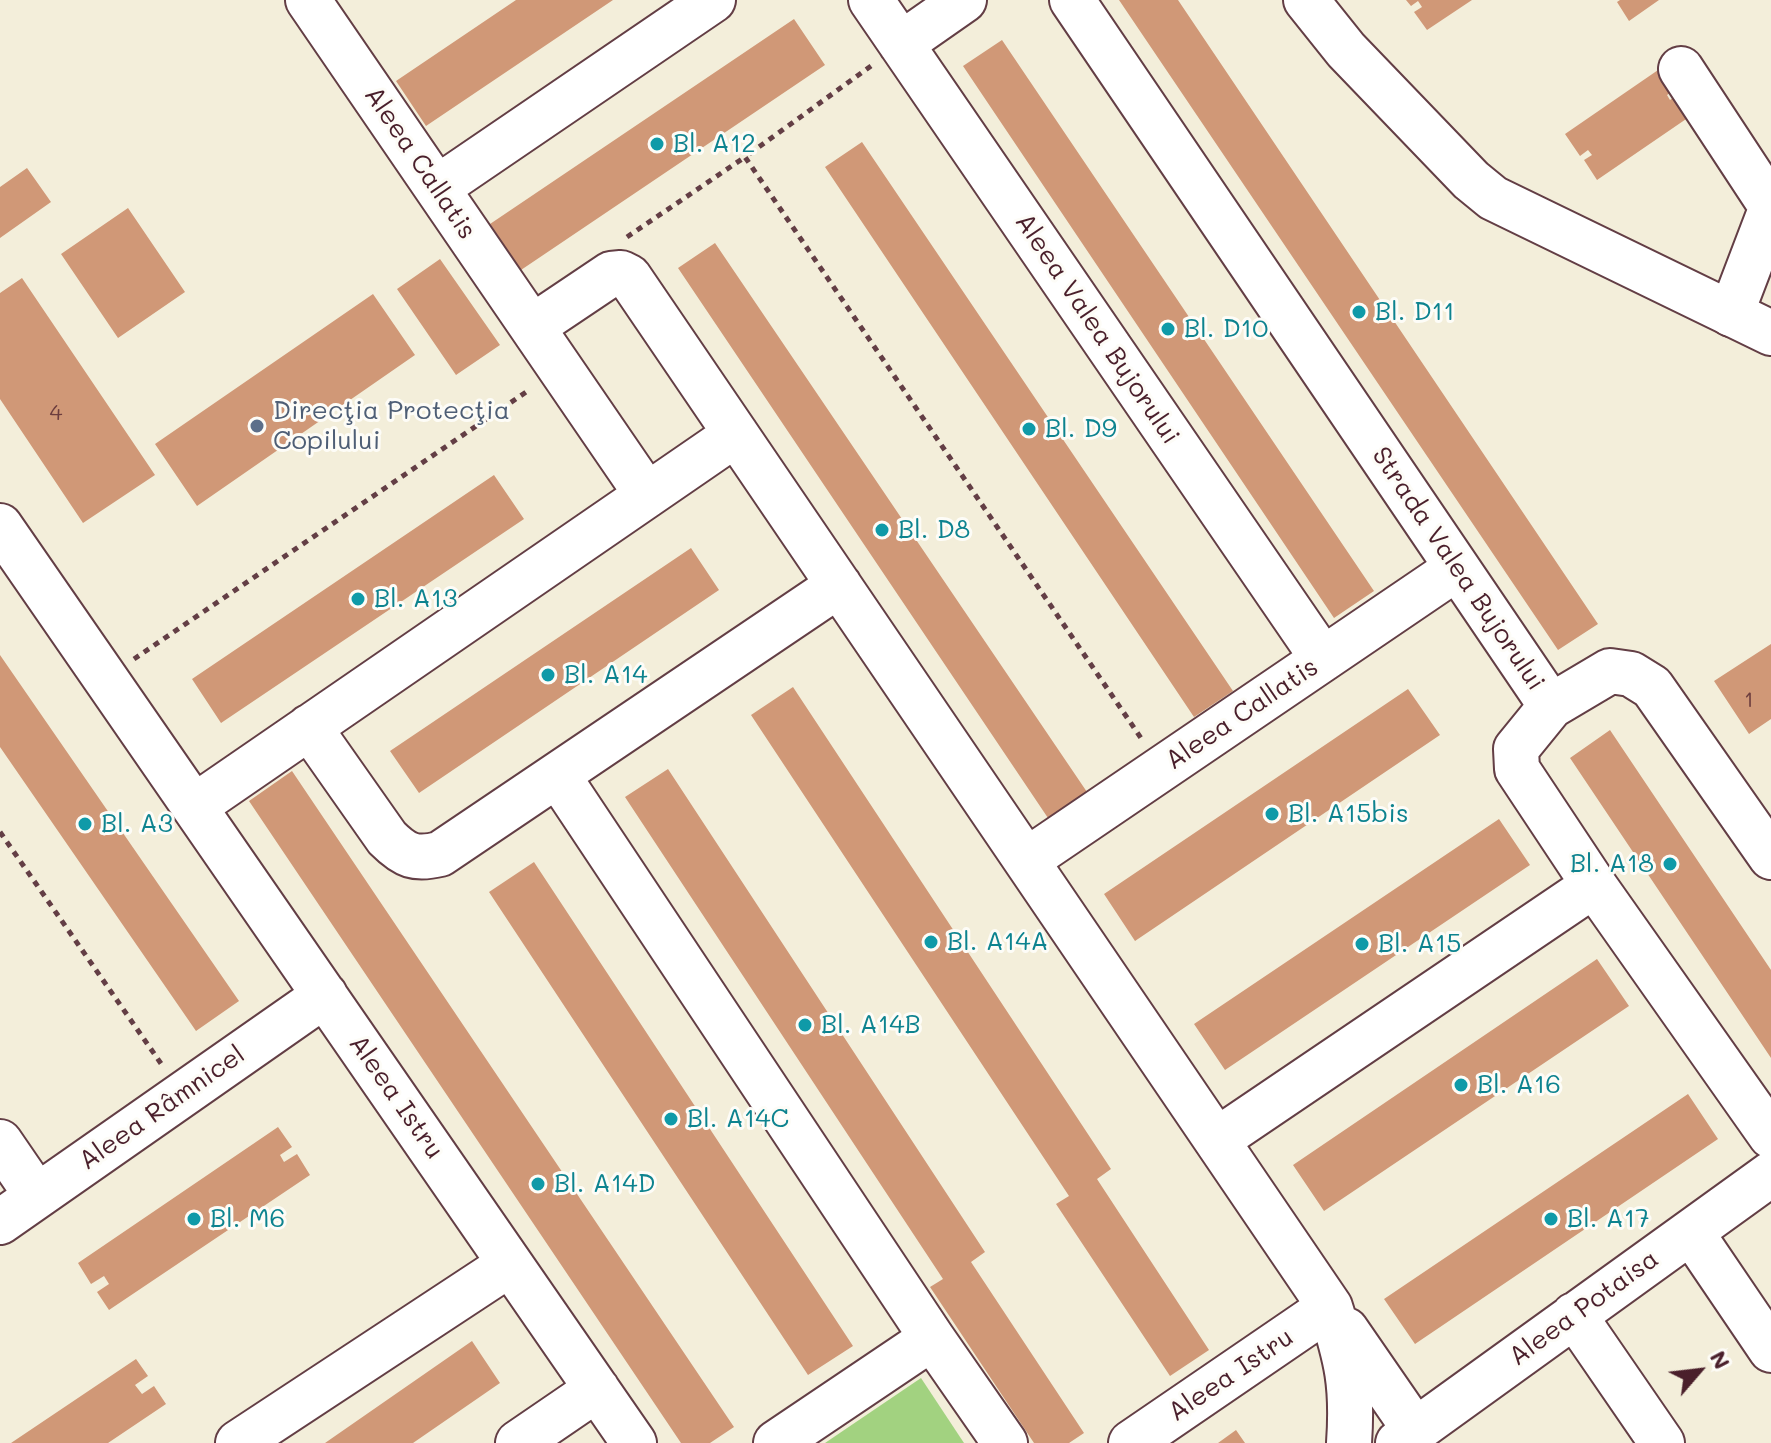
<!DOCTYPE html>
<html>
<head>
<meta charset="utf-8">
<style>
	body { margin:0 }
	#map { position:relative; width:1771px; height:1443px; overflow:hidden; background:#f3eeda; font-family:Mali,sans-serif }
	canvas { display:block }
	.north { position:absolute; left:1659px; top:1331px; width:80px; height:80px; -webkit-text-stroke:6px #fdfcf7; paint-order:stroke; rotate:62deg; font-size:22px; font-weight:700; line-height:32px; text-align:center; color:#4a1f2b }
	.north::after { content:''; display:block; margin:auto; width:28px; height:36px; background:#4a1f2b; clip-path:polygon(50% 0,100% 100%,50% 72%,0 100%) }
</style>
</head>
<body>
<div id="map">
<canvas width="1771" height="1443"></canvas>
<div class="north">N</div>
</div>
<script>
const g = document.querySelector('canvas').getContext('2d');
g.lineJoin = 'round';
function fill(path, color) { g.fillStyle = color; g.fill(path, 'evenodd'); }
function trace(path, color, width, dash) { g.strokeStyle = color; g.lineWidth = width; g.lineCap = dash ? 'butt' : 'round'; g.setLineDash(dash || []); g.stroke(path); }
function drawText(font, color, halo, rows, align = 'center') {
  g.font = font + ' Mali,sans-serif'; g.lineWidth = 6; g.setLineDash([]); g.textBaseline = 'middle'; g.strokeStyle = halo; g.fillStyle = color; for (const [text, x, y, turn = 0] of rows) {
    g.save(); g.translate(x, y); g.rotate((+turn || 0) * Math.PI / 180); g.textAlign = isNaN(turn) ? turn : align; if (halo) g.strokeText(text, 0, 0); g.fillText(text, 0, 0); g.restore();
  }
}
fill(new Path2D(`
	M921 1378 964 1443H825Z`), '#a2d280');
fill(new Path2D(`
	M516 0H613L426 126 396 81Z
	M1119 0H1178L1598 624 1558 650Z
	M1406 0H1472L1427 30 1414 12 1422 7 1418 1 1411 6Z
	M1620 0H1659L1629 21 1617 2Z
	M794 19 825 65 521 270 490 224Z
	M1002 40 1374 591 1334 618 963 66Z
	M1661 68 1675 90 1667 95 1670 100 1678 94 1692 115 1597 180 1584 160 1592 155 1588 150 1580 156 1565 134Z
	M862 142 1233 691 1194 717 825 167Z
	M27 168 51 202 0 238V187Z
	M128 208 185 292 118 338 61 254Z
	M715 243 1087 792 1048 818 678 268Z
	M440 259 500 345 456 375 397 289Z
	M22 278 155 475 83 523 0 399V293Z
	M373 294 415 355 197 506 155 444Z
	M494 475 524 519 221 723 192 679Z
	M691 548 719 590 419 793 390 751Z
	M1771 644V719L1749 734 1714 681Z
	M0 655 239 1001 196 1031 0 747Z
	M793 687 1111 1169 1097 1179 1209 1350 1170 1376 1056 1204 1069 1196 751 715Z
	M1408 689 1440 735 1135 941 1104 894Z
	M1610 730 1771 970V1058L1570 758Z
	M668 769 985 1252 971 1262 1084 1433 1069 1443H1034L930 1287 943 1279 625 797Z
	M292 771 734 1427 710 1443H681L249 801Z
	M1499 819 1530 865 1225 1070 1194 1024Z
	M534 862 853 1346 808 1375 489 892Z
	M1597 959 1629 1006 1324 1211 1293 1165Z
	M1688 1094 1718 1139 1415 1344 1384 1299Z
	M278 1127 292 1147 280 1155 284 1162 297 1154 310 1175 109 1310 97 1292 109 1284 104 1276 91 1284 78 1263Z
	M472 1341 500 1383 413 1443H325Z
	M136 1359 148 1376 135 1385 142 1394 154 1386 166 1404 108 1443H11Z
	M1236 1430 1245 1443H1218Z`), '#d09877');
const minor = new Path2D(`
	M308 0 647 495
	M871 0 1323 659
	M1072 0 1551 706
	M901 44 964 0
	M1681 69 1771 206
	M437 188 713 0
	M1731 314 1771 209
	M532 327 611 274 621 273 629 277 1330 1307C1347 1360 1353 1386 1349 1443
	M0 526 634 1443
	M309 727 387 838C405 856 415 860 440 854L839 585
	M558 776 932 1338 1005 1443
	M195 806 736 434
	M1771 857 1652 687 1631 674 1610 671 1551 706 1516 749 1517 769 1594 885 1771 1136
	M1027 860 1457 568
	M1217 1140 1594 885
	M0 1142 37 1196
	M0 1222 325 995
	M1691 1232 1771 1350
	M1574 1315 1662 1443
	M1346 1330 1415 1430
	M238 1443 510 1264
	M518 1443 597 1389
	M776 1443 932 1338
	M1131 1443 1330 1307
	M1398 1443 1771 1174`);
const major = new Path2D(`
	M1306 0 1346 50 1471 180 1493 198 1771 333`);
trace(minor, '#633e45', 48);
trace(major, '#633e45', 48);
trace(new Path2D(`
	M871 66 745 157 1141 738
	M627 237 745 157
	M134 659 529 390
	M0 832 162 1065`), '#633e45', 5, [6, 6]);
trace(minor, '#fff', 44);
trace(major, '#fff', 44);
for (const [x, y, r, color] of [
	[657,144,8,"#0f9aa8"],
	[1359,312,8,"#0f9aa8"],
	[1168,329,8,"#0f9aa8"],
	[257,426,8,"#5c6f8a"],
	[1029,429,8,"#0f9aa8"],
	[882,530,8,"#0f9aa8"],
	[358,599,8,"#0f9aa8"],
	[548,675,8,"#0f9aa8"],
	[1272,814,8,"#0f9aa8"],
	[85,824,8,"#0f9aa8"],
	[1670,864,8,"#0f9aa8"],
	[931,942,8,"#0f9aa8"],
	[1362,944,8,"#0f9aa8"],
	[805,1025,8,"#0f9aa8"],
	[1461,1085,8,"#0f9aa8"],
	[671,1119,8,"#0f9aa8"],
	[538,1184,8,"#0f9aa8"],
	[194,1219,8,"#0f9aa8"],
	[1551,1219,8,"#0f9aa8"]
]) { const dot = new Path2D(); dot.arc(x, y, r, 0, 2 * Math.PI); g.fillStyle = color; g.fill(dot); trace(dot, '#fdfcf7', 3); }
drawText('22px', '#6c3d3e', null, [
	["4",56,413],
	["1",1749,700]
]);
drawText('26px', '#0d838f', '#fdfcf7', [
	["Bl. A12",673,144],
	["Bl. D11",1375,312],
	["Bl. D10",1184,329],
	["Bl. D9",1045,429],
	["Bl. D8",898,530],
	["Bl. A13",374,599],
	["Bl. A14",564,675],
	["Bl. A15bis",1288,814],
	["Bl. A3",101,824],
	["Bl. A18",1654,864,"right"],
	["Bl. A14A",947,942],
	["Bl. A15",1378,944],
	["Bl. A14B",821,1025],
	["Bl. A16",1477,1085],
	["Bl. A14C",687,1119],
	["Bl. A14D",554,1184],
	["Bl. M6",210,1219],
	["Bl. A17",1567,1219]
], 'left');
drawText('26px', '#4a1f2b', '#fdfcf7', [
	["Aleea Callatis",420,163,56],
	["Aleea Valea Bujorului",1097,329,56],
	["Strada Valea Bujorului",1458,569,56],
	["Aleea Callatis",1242,714,-34],
	["Aleea Istru",396,1097,55],
	["Aleea Râmnicel",162,1108,-35],
	["Aleea Potaisa",1584,1308,-36],
	["Aleea Istru",1231,1375,-34]
]);
drawText('26px', '#4e5e75', '#fdfcf7', [
	["Direcţia Protecţia",273,411],
	["Copilului",273,441]
], 'left');
</script>
</body>
</html>
